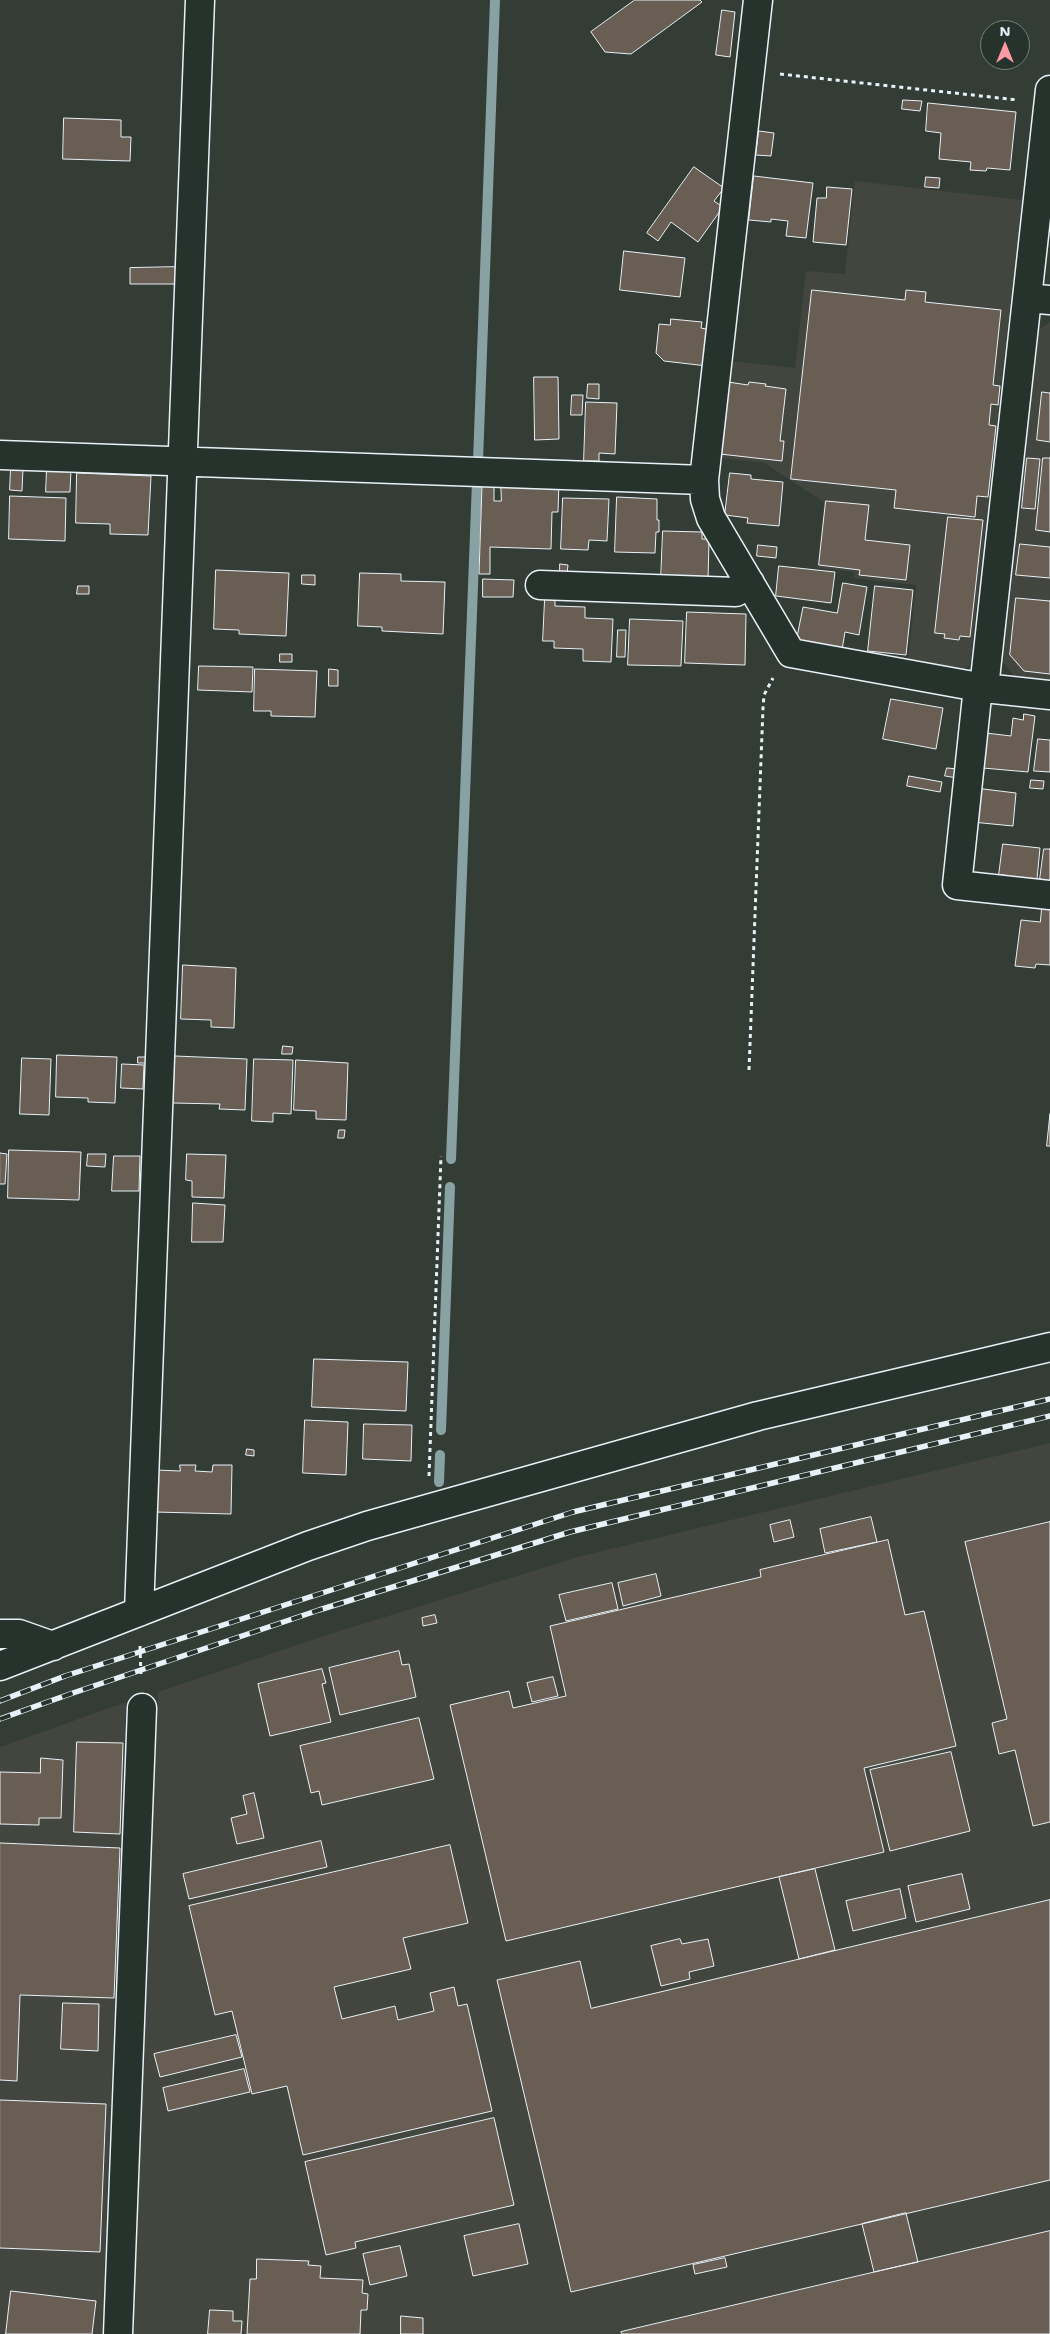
<!DOCTYPE html>
<html>
<head>
<meta charset="utf-8">
<style>
	body { margin:0 }
	#map { position:relative; width:1050px; height:2334px; overflow:hidden; background:#333c35; font-family:"Shantell Sans",sans-serif }
	canvas { display:block }
	.north { position:absolute; left:980px; top:20px; width:50px; height:50px; box-sizing:border-box; background:#26332d; border:1px solid #747f7e; border-radius:50%; rotate:0deg; font-size:14px; font-weight:700; line-height:20px; text-align:center; color:#e8f1f8 }
	.north::after { content:''; display:block; margin:auto; width:18px; height:22px; background:#ff9aa2; clip-path:polygon(50% 0,100% 100%,50% 72%,0 100%) }
</style>
</head>
<body>
<div id="map">
<canvas width="1050" height="2334"></canvas>
<div class="north">N</div>
</div>
<script>
const g = document.querySelector('canvas').getContext('2d');
g.lineJoin = 'round';
function fill(path, color) { g.fillStyle = color; g.fill(path, 'evenodd'); }
function trace(path, color, width, dash) { g.strokeStyle = color; g.lineWidth = width; g.lineCap = dash ? 'butt' : 'round'; g.setLineDash(dash || []); g.stroke(path); }
fill(new Path2D(`
	M855 181 1022 200 970 665 962 671 908 661 916 585 854 578V572L817 568 824 502 764 463 720 458 731 361 795 368 806 271 845 274Z
	M1050 322V680L1014 676 1003 662 1039 330Z
	M1050 1443V2334H133L158 1692 327 1635 578 1557Z
	M126 1702 102 2334H0V1747Z`), '#43463e');
trace(new Path2D(`
	M478 461 495 0
	M451 1159 477 482
	M441 1430 450 1187
	M439 1482 440 1455`), '#88a2a3', 10);
const building = new Path2D(`
	M635 0H700L702 2 631 54 605 52 591 32Z
	M722 10 735 12 730 57 716 55Z
	M903 100 922 101 920 111 902 109Z
	M928 103 1016 112 1010 170 987 168 986 171 970 170 971 162 939 159 941 133 926 131Z
	M64 118 121 120V137H131L130 161 63 159Z
	M759 131 774 133 771 156 756 155Z
	M694 167 724 188 714 201 723 207 698 242 671 222 658 241 647 233Z
	M754 176 813 183 806 238 786 236 788 221 771 219V222L749 220Z
	M926 177 940 178 939 188 925 187Z
	M827 187 852 189 846 245 813 242 817 198H826Z
	M624 251 685 258 680 297 620 290Z
	M178 267V284H130V268Z
	M812 290 905 300 906 290 926 292 925 302 1001 310 993 385 1000 386 998 405 991 404 989 425 996 426 988 497 977 496 975 517 894 508 896 490 791 479Z
	M671 319 702 322 701 328 711 330 707 366 664 361 656 353 659 324 670 325Z
	M534 377H558L559 439 535 440Z
	M728 382 748 385 749 382 766 384 765 386 786 389 780 441H784L782 461 720 454Z
	M588 384H599V399L587 398Z
	M1042 392 1050 393V442L1037 440Z
	M572 395H583L582 415H571Z
	M586 402 617 403 615 454 599 453V461H584Z
	M1027 458 1040 459 1035 509 1022 508Z
	M1043 458H1050V532L1036 530Z
	M11 468H23L22 491 10 490Z
	M47 468 71 469 70 492H46Z
	M77 473 151 476 148 535 110 534V524L76 523Z
	M730 473 751 475V479L783 482 779 526 747 523 748 518 725 515Z
	M501 480 559 482 558 512H552L551 549 490 547V574H479L482 485 494 486V501H501Z
	M10 496 66 498 65 541 9 539Z
	M617 497 657 499V520H659V532H656L655 553 615 552Z
	M563 498 609 499 607 541 589 540 588 550 561 549Z
	M826 501 869 505 865 540 910 545 906 580 859 575 860 570 819 565Z
	M948 517 983 520 970 637 960 636 959 640 944 638 945 634 935 633Z
	M663 531 702 532V539H709L708 581 661 579Z
	M1020 544 1050 547V578L1016 575Z
	M758 545 777 547 776 558 757 556Z
	M560 564 568 565 567 574H560Z
	M779 566 835 572 831 603 776 596Z
	M216 570 289 573 286 636 239 634V630L214 629Z
	M360 573 401 574V581L445 582 443 634 382 631V627L358 626Z
	M302 575H315V585L302 584Z
	M483 579 514 580 513 597H483Z
	M843 583 867 587 859 635 845 632 842 650 796 642 803 607 837 613Z
	M78 586H89V594H77Z
	M875 586 913 590 906 655 868 651Z
	M1016 598 1050 601V674L1024 671 1010 655Z
	M545 599 555 600V606L585 607V618L613 619 611 662 583 661V649L554 648V641H543Z
	M687 612 746 614 745 665 685 663Z
	M630 619 683 621 681 666 628 665Z
	M618 630H626L625 657H617Z
	M280 654H292V662H280Z
	M199 666 253 667 252 692 198 690Z
	M255 669 317 671 315 717 271 716V711H254Z
	M329 669 338 670V686H329Z
	M891 699 943 708 936 749 883 739Z
	M1024 714 1035 716 1028 772 983 768 986 733 1011 736 1013 718 1023 720Z
	M1038 739 1050 740V772L1034 771Z
	M947 768 958 769 957 778 945 776Z
	M909 776 942 782 940 792 907 786Z
	M1031 780 1044 781 1043 789 1030 788Z
	M975 788 1016 793 1013 826 972 822Z
	M1003 844 1040 848 1037 879H1032V883L1003 880 1004 875H999Z
	M1044 849H1050V885L1045 884V880L1040 879Z
	M1042 908 1050 909V965L1036 964 1035 968 1015 966 1021 920 1040 922Z
	M183 965 236 968 234 1028 211 1027V1020L181 1019Z
	M283 1046 293 1047 292 1054H282Z
	M57 1055 117 1057 115 1103 88 1102V1098L56 1097Z
	M175 1056 247 1059 245 1110 219 1109 220 1104 173 1103Z
	M138 1057H146V1063H138Z
	M22 1058 51 1059 49 1115 20 1114Z
	M254 1059 293 1060 291 1114 273 1113V1122L252 1121Z
	M296 1060 348 1063 346 1120 316 1119V1111L294 1110Z
	M122 1064 144 1065 143 1089 121 1088Z
	M1050 1114V1146H1047Z
	M339 1130H345L344 1138H338Z
	M9 1150 81 1152 79 1200 8 1198Z
	M0 1153 7 1154 5 1184H0Z
	M88 1154H106L105 1167 87 1166Z
	M187 1154 226 1155 224 1198 192 1197V1181L186 1180Z
	M114 1156H140L139 1191H112Z
	M193 1203 225 1205 223 1242H192Z
	M314 1359 408 1362 406 1411 312 1407Z
	M305 1420 348 1422 346 1475 303 1473Z
	M364 1424 412 1425 411 1461 363 1459Z
	M247 1449 254 1450V1456L246 1455Z
	M180 1465H196L195 1471 212 1472 213 1465H232L231 1514 155 1512 156 1470 180 1471Z
	M871 1517 877 1542 825 1553 820 1529Z
	M790 1520 794 1537 774 1542 770 1525Z
	M1050 1522V1822L1033 1826 1015 1750 999 1754 992 1723 1007 1719 965 1542Z
	M888 1540 905 1615 924 1611 956 1746 864 1768 884 1852 506 1941 450 1705 509 1691 513 1708 566 1696 550 1626 761 1577 760 1570Z
	M656 1574 661 1596 623 1606 618 1583Z
	M612 1583 618 1609 566 1621 559 1595Z
	M435 1615 437 1623 423 1626 422 1618Z
	M399 1651 402 1665 409 1664 416 1697 340 1715 329 1668Z
	M322 1669 326 1683 322 1684 331 1722 270 1736 258 1684Z
	M553 1677 558 1696 532 1702 527 1683Z
	M419 1718 434 1779 322 1805 319 1791 311 1793 300 1746Z
	M77 1742 123 1743 120 1834 74 1832Z
	M951 1752 970 1831 890 1851 870 1770Z
	M41 1758 63 1760 61 1818H39V1825L0 1824V1772L40 1773Z
	M254 1793 264 1838 237 1844 231 1818 247 1814 243 1796Z
	M321 1841 327 1867 189 1899 183 1874Z
	M0 1843 120 1848 114 1998 20 1995 17 2081 0 2080Z
	M450 1845 468 1923 403 1938 411 1969 334 1987 342 2019 395 2006 398 2020 434 2011 430 1993 454 1987 458 2006 467 2004 492 2111 303 2155 287 2086 252 2094 232 2011 215 2015 189 1906Z
	M815 1869 835 1950 799 1959 779 1877Z
	M962 1874 970 1909 916 1922 908 1886Z
	M900 1889 906 1918 853 1931 846 1901Z
	M1050 1900V2180L571 2292 497 1980 580 1961 591 2008Z
	M680 1939 682 1944 708 1939 714 1966 689 1972 690 1979 661 1986 651 1946Z
	M63 2003 99 2004 98 2051 61 2049Z
	M236 2035 242 2057 160 2077 154 2054Z
	M244 2069 250 2092 168 2111 163 2088Z
	M0 2100 106 2104 100 2252 0 2248Z
	M494 2118 514 2205 355 2242 356 2248 326 2255 305 2162Z
	M906 2213 918 2262 874 2272 862 2224Z
	M519 2224 528 2264 473 2276 464 2236Z
	M1050 2231V2334H622L621 2332Z
	M400 2246 407 2276 370 2285 363 2254Z
	M725 2258 727 2267 695 2274 693 2265Z
	M257 2259 309 2261 308 2265 321 2266 320 2278 363 2280 362 2293 368 2294 367 2310H361L360 2334H247L250 2279H256Z
	M11 2291 96 2301 92 2334H6Z
	M210 2310 233 2311V2321H242L241 2334H208Z
	M401 2316 423 2318V2334H401Z`);
fill(building, '#695e53');
trace(building, '#e8f1f8', 1);
const street = new Path2D(`
	M758 0 704 480 705 499 711 518 791 653 984 688 1050 695
	M1027 298 1050 300
	M0 455 704 480
	M540 585 736 592 750 583
	M978 687 957 885 1050 895
	M984 688 1050 90
	M139 1612 200 0
	M0 1634H19L53 1646
	M0 1666 308 1546 367 1526 758 1416 1050 1347
	M118 2334 142 1708`);
trace(street, '#e8f1f8', 31);
trace(new Path2D(`
	M780 74 1018 100
	M749 1070 763 708 764 695 773 678
	M429 1476 441 1156
	M140 1646 141 1677`), '#e8f1f8', 3, [4, 4]);
trace(street, '#26332d', 28);
const rail = new Path2D(`
	M0 1701 65 1676 573 1512 1050 1399
	M0 1719 70 1694 319 1610 570 1532 1050 1416`);
trace(rail, '#e8f1f8', 5.5);
trace(rail, '#26332d', 4, [11]);
</script>
</body>
</html>
